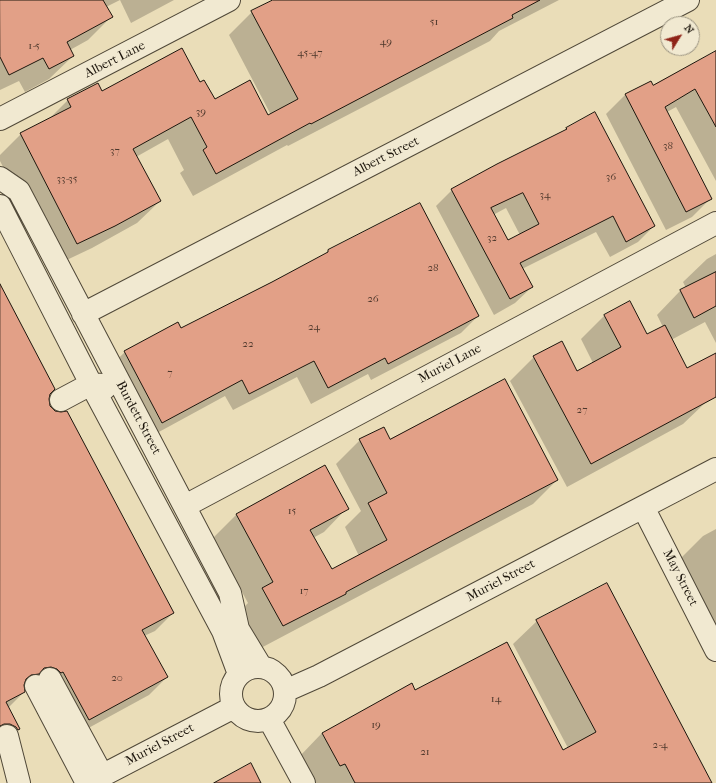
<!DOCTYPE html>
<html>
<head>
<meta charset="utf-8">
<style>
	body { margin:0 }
	#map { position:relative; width:716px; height:783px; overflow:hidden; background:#eaddb8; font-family:"IM FELL French Canon",serif }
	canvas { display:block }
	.north { position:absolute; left:660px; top:16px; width:40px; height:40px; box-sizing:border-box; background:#f1e9d1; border:1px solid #9c9583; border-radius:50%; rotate:53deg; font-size:11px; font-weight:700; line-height:16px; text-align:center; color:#1d160d }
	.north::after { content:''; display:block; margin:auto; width:14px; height:18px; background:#8f2418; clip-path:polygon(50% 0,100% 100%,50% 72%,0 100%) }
</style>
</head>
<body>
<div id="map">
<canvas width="716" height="783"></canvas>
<div class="north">N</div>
</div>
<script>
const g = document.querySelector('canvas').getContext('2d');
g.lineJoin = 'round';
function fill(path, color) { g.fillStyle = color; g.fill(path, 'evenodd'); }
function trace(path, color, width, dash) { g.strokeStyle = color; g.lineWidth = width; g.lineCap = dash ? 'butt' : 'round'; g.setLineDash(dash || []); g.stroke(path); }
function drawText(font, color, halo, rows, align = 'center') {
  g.font = font + ' "IM FELL French Canon",serif'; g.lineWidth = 3; g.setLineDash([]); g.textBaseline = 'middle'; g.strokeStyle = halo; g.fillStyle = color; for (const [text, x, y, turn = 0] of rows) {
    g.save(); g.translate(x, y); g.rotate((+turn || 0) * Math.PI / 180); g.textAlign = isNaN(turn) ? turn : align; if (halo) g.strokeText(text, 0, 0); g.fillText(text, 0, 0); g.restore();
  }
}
fill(new Path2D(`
	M0 0H174L131 23 120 0 106 7 111 17 88 40 70 50 73 56 49 79 25 92 19 81 0 90Z
	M275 0H559L499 31 490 41 288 146 287 145 193 196 180 173 184 170 168 139 136 157 160 201 137 223 92 248 54 266 0 161V155L21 134 48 120 68 100 102 92 200 83 215 101 268 117 271 115 229 35 252 12Z
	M716 52V181L676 107 667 112 711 198 692 217 666 230 606 114 625 95 651 82 653 86Z
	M567 128 654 226 638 242 610 257 596 232 522 269 532 287 515 303 494 315 436 206 452 190 563 132ZM506 208 520 235 508 241 493 215Z
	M328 251 478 316 461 333 371 380 368 374 311 404 297 377 233 410 225 396 146 439 108 368 125 352 181 329 324 255Z
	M716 254V343L705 322 671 340 686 369 716 354V397L705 403 683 424 567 487 510 381 534 357 561 342 577 372 593 363 581 339 604 316 647 335 663 327 657 315 680 291 686 288 683 282 707 259Z
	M0 287 49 393 48 399 49 406 173 613 155 631 144 636 167 677 149 695 72 737 27 685 23 688 24 692 8 708 19 729 0 747Z
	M360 440H390L557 480 533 504 259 649 239 612 248 603 213 538 236 515 325 467 347 508 324 532 313 538 332 570 359 556 345 527 361 511 336 464Z
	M716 529V628L680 559 703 536Z
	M537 621 710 783H313L299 757 322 733 415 691 563 751 568 748 513 644Z`), '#0003');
const building = new Path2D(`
	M0 0H103L113 17 67 42 74 56 49 69 43 58 9 75 0 57Z
	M273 0H540L512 15 513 18 311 124 310 123 216 174 203 150 207 147 191 117 133 149 161 201 115 226 77 244 20 133 71 107 67 99 98 83 102 91 182 48 200 82 204 80 215 99 250 80 268 115 298 99 251 11Z
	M716 51V127L695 89 665 107 712 199 686 212 625 94 651 81 653 85Z
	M595 112 655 226 626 242 613 216 520 263 533 287 510 299 451 189 497 164 567 129 566 128ZM523 193 539 224 508 240 491 208Z
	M420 203 479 316 388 364 385 358 328 388 314 361 249 394 242 380 162 423 124 351 178 322 181 328 272 282 328 252V250Z
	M716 272V306L694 318 680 290Z
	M0 284 55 389 50 394 49 399 50 406 55 411 61 412 67 411 174 613 142 630 168 677 89 720 63 672 61 673 57 669 51 667 44 668 39 674 31 675 26 679 24 685 25 692 6 702 20 729 18 730 16 727 10 724H4L0 726Z
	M630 301 647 334 665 325 687 368 716 353V397L591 464 533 356 562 341 577 371 621 347 604 315Z
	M505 379 558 480 451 536 346 592V594L283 626 262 588 273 582 236 514 325 465 349 509 310 530 332 569 387 540 368 503 387 493 359 439 384 427 390 439Z
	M607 583 712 783H355L345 764 340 766 322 733 412 683 415 690 507 642 563 750 596 732 536 620Z
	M251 763 261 783H214Z`);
fill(building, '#e2a087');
trace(building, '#1d160d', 1);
const minor = new Path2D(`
	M0 119 229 0
	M0 178 19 191 230 593 238 629 261 667
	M0 206 91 384 223 631 239 674
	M83 314 688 0
	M61 400 91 384 102 385 105 388
	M185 506 716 223
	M643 507 716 650
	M231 694a27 27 0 1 1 54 0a27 27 0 1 1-54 0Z
	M50 679 102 775
	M36 686 87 783
	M285 691 319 676 716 469
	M269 719 304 783
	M7 736 19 783
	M88 783 234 707`);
trace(minor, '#504838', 24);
trace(minor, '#f1e9d1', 22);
drawText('11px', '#4e382c', null, [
	["51",434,22],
	["49",386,42],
	["1-5",34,46],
	["45-47",310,53],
	["39",201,112],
	["38",668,146],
	["37",115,151],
	["36",611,177],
	["33-35",67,179],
	["34",545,195],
	["32",492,238],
	["28",433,268],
	["26",373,299],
	["24",314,327],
	["22",248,344],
	["7",170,373],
	["27",582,410],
	["15",292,511],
	["17",304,591],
	["20",117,678],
	["14",496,699],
	["19",376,725],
	["2-4",660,745],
	["21",425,752]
]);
drawText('13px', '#1d160d', '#f1e9d1', [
	["Albert Lane",115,60,-27],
	["Albert Street",386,157,-27],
	["Muriel Lane",450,364,-28],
	["Burdett Street",138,418,62],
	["May Street",680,578,63],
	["Muriel Street",501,581,-28],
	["Muriel Street",160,745,-28]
]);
</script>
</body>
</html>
